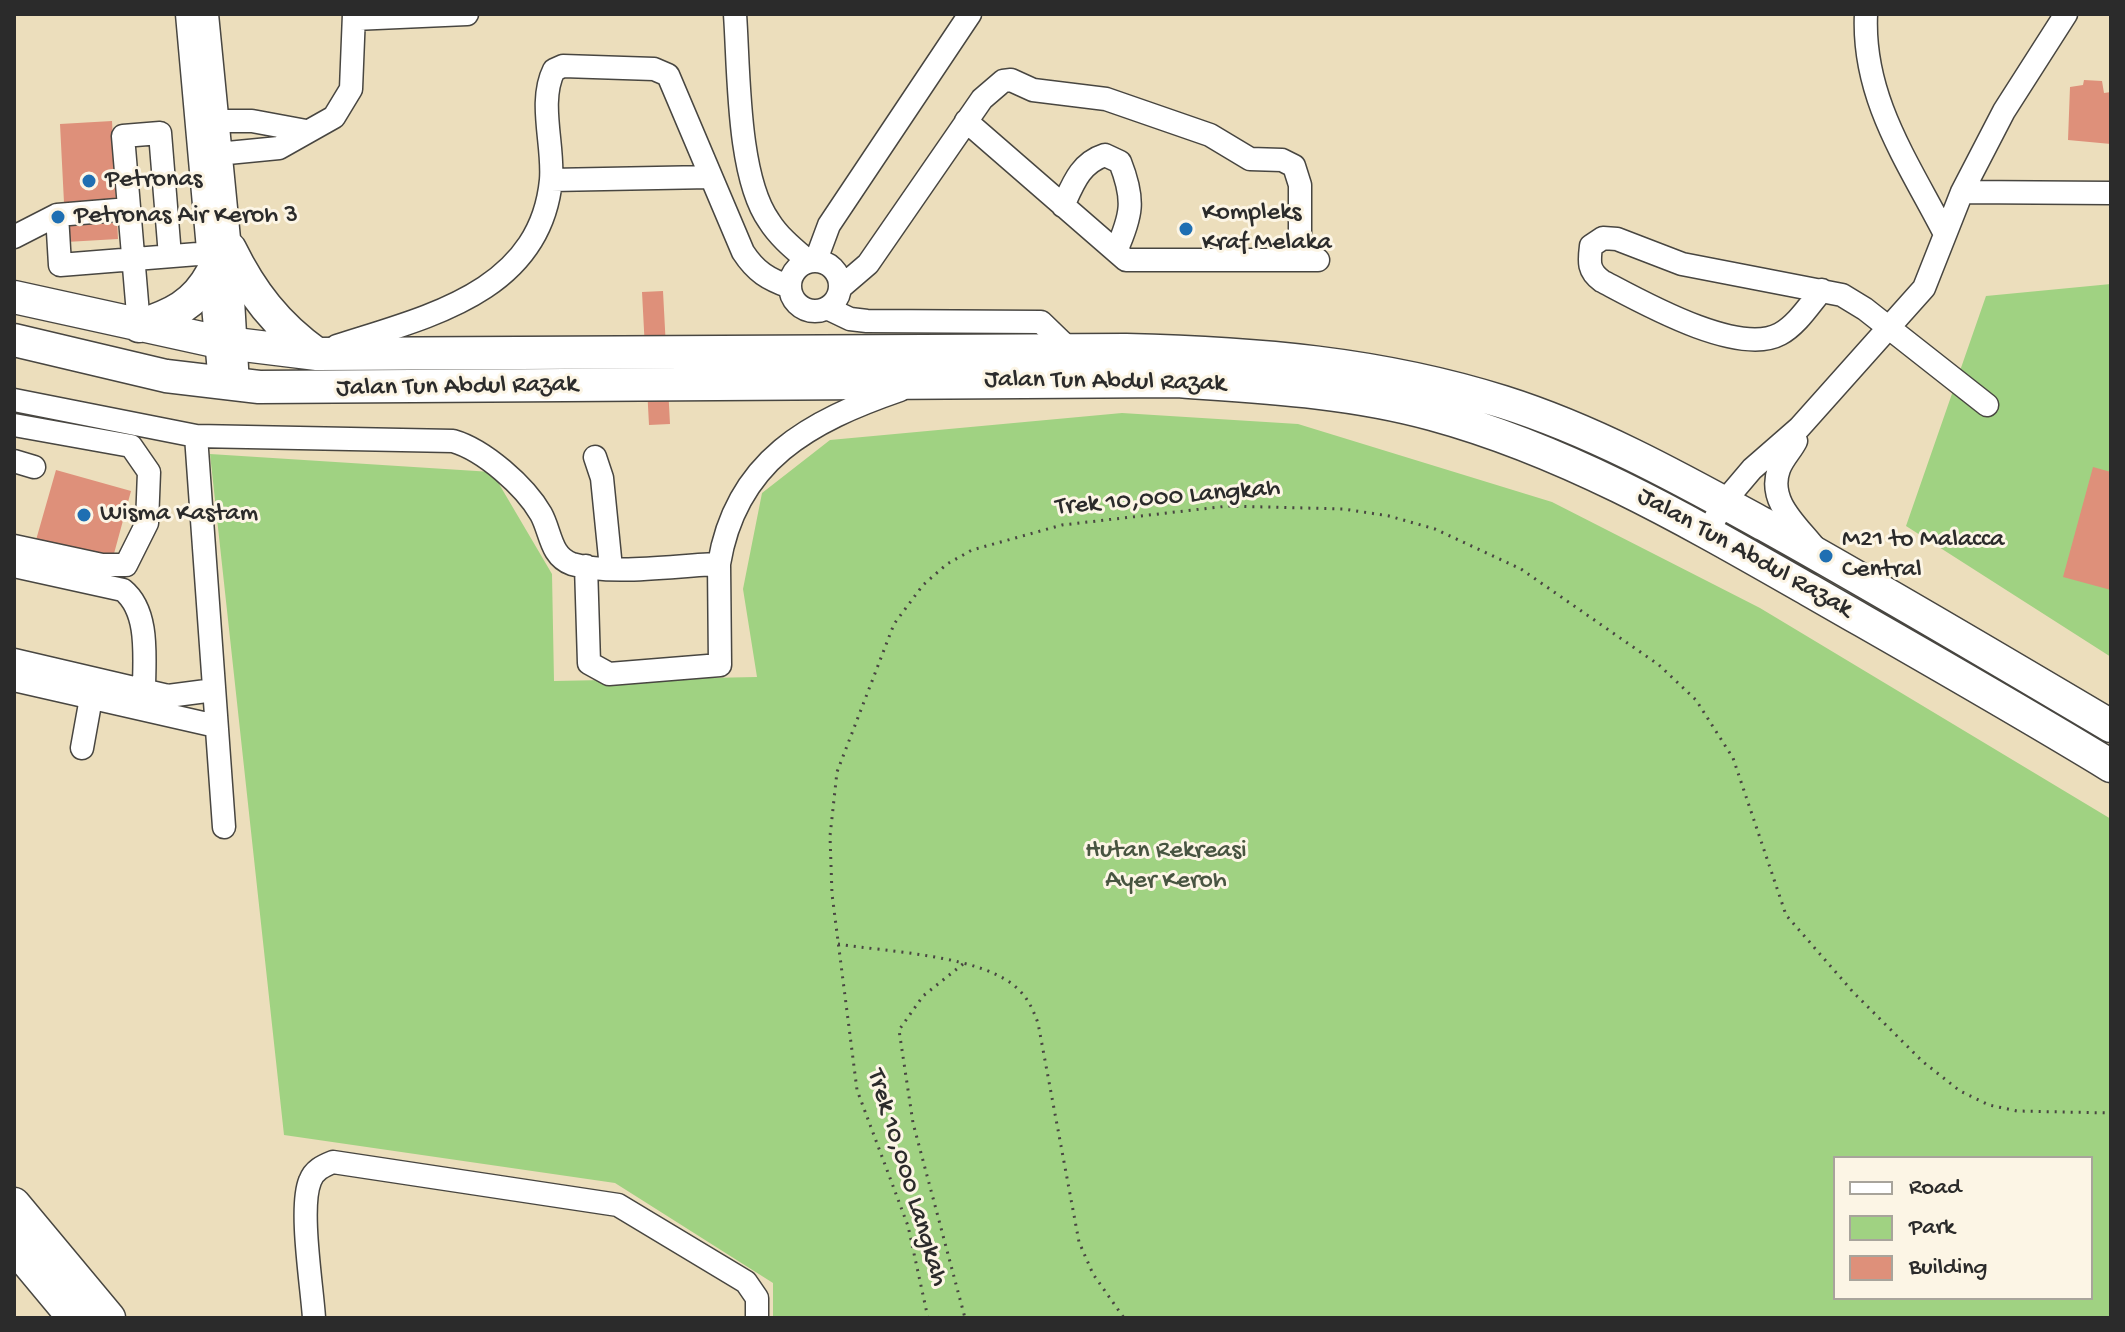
<!DOCTYPE html>
<html>
<head>
<meta charset="utf-8">
<style>
	body { margin:0 }
	#map { position:relative; width:2125px; height:1332px; overflow:hidden; background:#ecdebc; font-family:"Gochi Hand",sans-serif }
	canvas { display:block }
	.frame { position:absolute; inset:0; border:16px solid #2b2b2b; pointer-events:none }
	.legend { position:absolute; left:1833px; top:1156px; width:260px; height:144px; box-sizing:border-box; background:#fcf5e5; border:2px solid #a8a49b; margin:0; padding:10px 14px; list-style:none; font-size:24px; color:#2b2b2b }
	.legend li { display:flex; align-items:center; gap:16px; height:40px }
	.legend b { width:40px; border:2px solid #a8a49b }
</style>
</head>
<body>
<div id="map">
<canvas width="2125" height="1332"></canvas>
<div class="frame"></div>
<ul class="legend">
<li><b style="height:10px;background:#fff"></b>Road</li>
<li><b style="height:22px;background:#a0d282"></b>Park</li>
<li><b style="height:22px;background:#de907a"></b>Building</li>
</ul>
</div>
<script>
const g = document.querySelector('canvas').getContext('2d');
g.lineJoin = 'round';
function fill(path, color) { g.fillStyle = color; g.fill(path, 'evenodd'); }
function trace(path, color, width, dash) { g.strokeStyle = color; g.lineWidth = width; g.lineCap = dash ? 'butt' : 'round'; g.setLineDash(dash || []); g.stroke(path); }
function drawText(font, color, halo, rows, align = 'center') {
  g.font = font + ' "Gochi Hand",sans-serif'; g.lineWidth = 6; g.setLineDash([]); g.textBaseline = 'middle'; g.strokeStyle = halo; g.fillStyle = color; for (const [text, x, y, turn = 0] of rows) {
    g.save(); g.translate(x, y); g.rotate((+turn || 0) * Math.PI / 180); g.textAlign = isNaN(turn) ? turn : align; if (halo) g.strokeText(text, 0, 0); g.fillText(text, 0, 0); g.restore();
  }
}
fill(new Path2D(`
	M2111 284V657L1906 526 1986 296Z
	M1122 413 1298 424 1552 502 1760 608 2111 819V1318H773V1283L615 1183 284 1135 210 454 492 472 552 574 554 681 757 677 743 589 762 493 830 440ZM1835 1158H2091V1298H1835Z`), '#a0d282');
fill(new Path2D(`
	M2084 80 2102 81 2104 93 2111 92V144L2068 140 2070 87 2083 85Z
	M112 121 118 239 66 242 60 124Z
	M663 291 670 424 649 425 642 292Z
	M2093 467 2111 472V590L2063 577Z
	M56 470 131 491 112 561 36 540Z`), '#de907a');
const minor = new Path2D(`
	M187 14 220 384
	M207 14 230 249 238 385
	M735 14C739 69 737 176 769 221 779 237 794 249 808 261
	M1866 14C1862 98 1908 162 1945 234
	M354 19 467 14
	M204 121H252L306 131
	M966 121 1126 260H1300
	M207 155 279 148 334 117 351 89 354 14
	M551 180 710 177
	M1962 192 2111 193
	M1063 206C1073 184 1080 163 1105 155L1120 162C1135 200 1132 215 1116 251
	M57 215 60 265 210 253
	M14 237 57 215 129 209
	M816 260 829 225 970 14
	M790 286a25 25 0 1 1 50 0a25 25 0 1 1-50 0Z
	M840 288 868 264 982 99 1003 81 1011 80 1033 90 1106 99 1210 135 1250 159 1282 160 1294 166 1300 185V260H1318
	M1822 290C1810 304 1797 325 1780 334 1738 357 1640 301 1602 281 1588 271 1589 262 1591 246L1603 238 1617 239 1682 264 1842 295 1865 309 1987 405
	M827 308 850 319 867 321 1041 322 1070 350
	M139 326 123 136 160 133 170 256
	M337 346C426 317 540 293 551 180 554 145 538 102 554 70L563 66 654 69 668 75 743 252C756 272 768 279 790 287
	M14 400 196 436 453 441C484 450 525 486 541 514 551 532 550 556 572 564 612 576 678 565 719 564 736 460 810 421 900 390
	M14 425 131 446 149 472 147 523 126 565H102L14 546
	M196 436 224 827
	M1796 441C1791 451 1783 458 1779 469 1767 501 1797 525 1815 548
	M595 457 602 478 611 568
	M14 461 34 467
	M1708 532 1724 502 1752 469 1799 428 1924 288 1962 192 2004 111 2066 14
	M14 566 123 590C150 612 144 659 144 690
	M586 566 589 663 609 674 720 665 719 564
	M14 660 168 696 214 690
	M14 680 216 726
	M82 748 91 698
	M314 1318C312 1286 299 1208 310 1181 314 1170 323 1166 333 1162L618 1205 746 1282 757 1298V1318`);
const highway = new Path2D(`
	M230 249C251 292 277 326 317 354
	M14 297 219 342 317 354 1126 350C1254 353 1379 363 1503 402 1595 431 1681 479 1765 525 1882 590 1996 658 2111 726
	M139 326C172 315 195 305 212 273
	M14 340 166 376 259 387 1176 381C1262 387 1348 391 1432 414 1568 451 1688 521 1809 590 1910 648 2011 705 2111 766
	M14 1204 109 1318
	M14 1246 74 1318`);
trace(minor, '#484641', 25);
trace(highway, '#484641', 35);
trace(new Path2D(`
	M838 944C887 952 985 955 1019 990 1029 1000 1033 1010 1038 1023L1079 1242 1093 1274 1124 1318
	M963 964 923 996 899 1030 913 1123 965 1318
	M928 1318 908 1226 857 1090 832 894 830 836 837 772 894 624 923 585 947 564 972 550 1062 525 1228 506 1344 509 1389 516 1435 529 1521 569 1659 665 1696 700 1733 758 1786 915 1853 992 1922 1061 1960 1091 1989 1105 2017 1111 2111 1113`), '#484641', 3, [2, 6]);
trace(minor, '#fff', 22);
trace(highway, '#fff', 32);
for (const [x, y, r, color] of [
	[89,181,8,"#1f6fb2"],
	[58,217,8,"#1f6fb2"],
	[1186,229,8,"#1f6fb2"],
	[84,515,8,"#1f6fb2"],
	[1826,556,8,"#1f6fb2"]
]) { const dot = new Path2D(); dot.arc(x, y, r, 0, 2 * Math.PI); g.fillStyle = color; g.fill(dot); trace(dot, '#fcf5e5', 3); }
drawText('26px', '#2b2b2b', '#fcf5e5', [
	["Petronas",105,181],
	["Kompleks",1202,214],
	["Kraf Melaka",1202,244],
	["Petronas Air Keroh 3",74,217],
	["Wisma Kastam",100,515],
	["M21 to Malacca",1842,541],
	["Central",1842,571]
], 'left');
drawText('26px', '#2b2b2b', '#fcf5e5', [
	["Jalan Tun Abdul Razak",1105,383,1],
	["Jalan Tun Abdul Razak",457,388,-1],
	["Trek 10,000 Langkah",1168,499,-5],
	["Jalan Tun Abdul Razak",1744,554,29],
	["Trek 10,000 Langkah",906,1178,73]
]);
drawText('26px', '#485541', '#fcf5e5', [
	["Hutan Rekreasi",1166,852],
	["Ayer Keroh",1166,882]
]);
</script>
</body>
</html>
